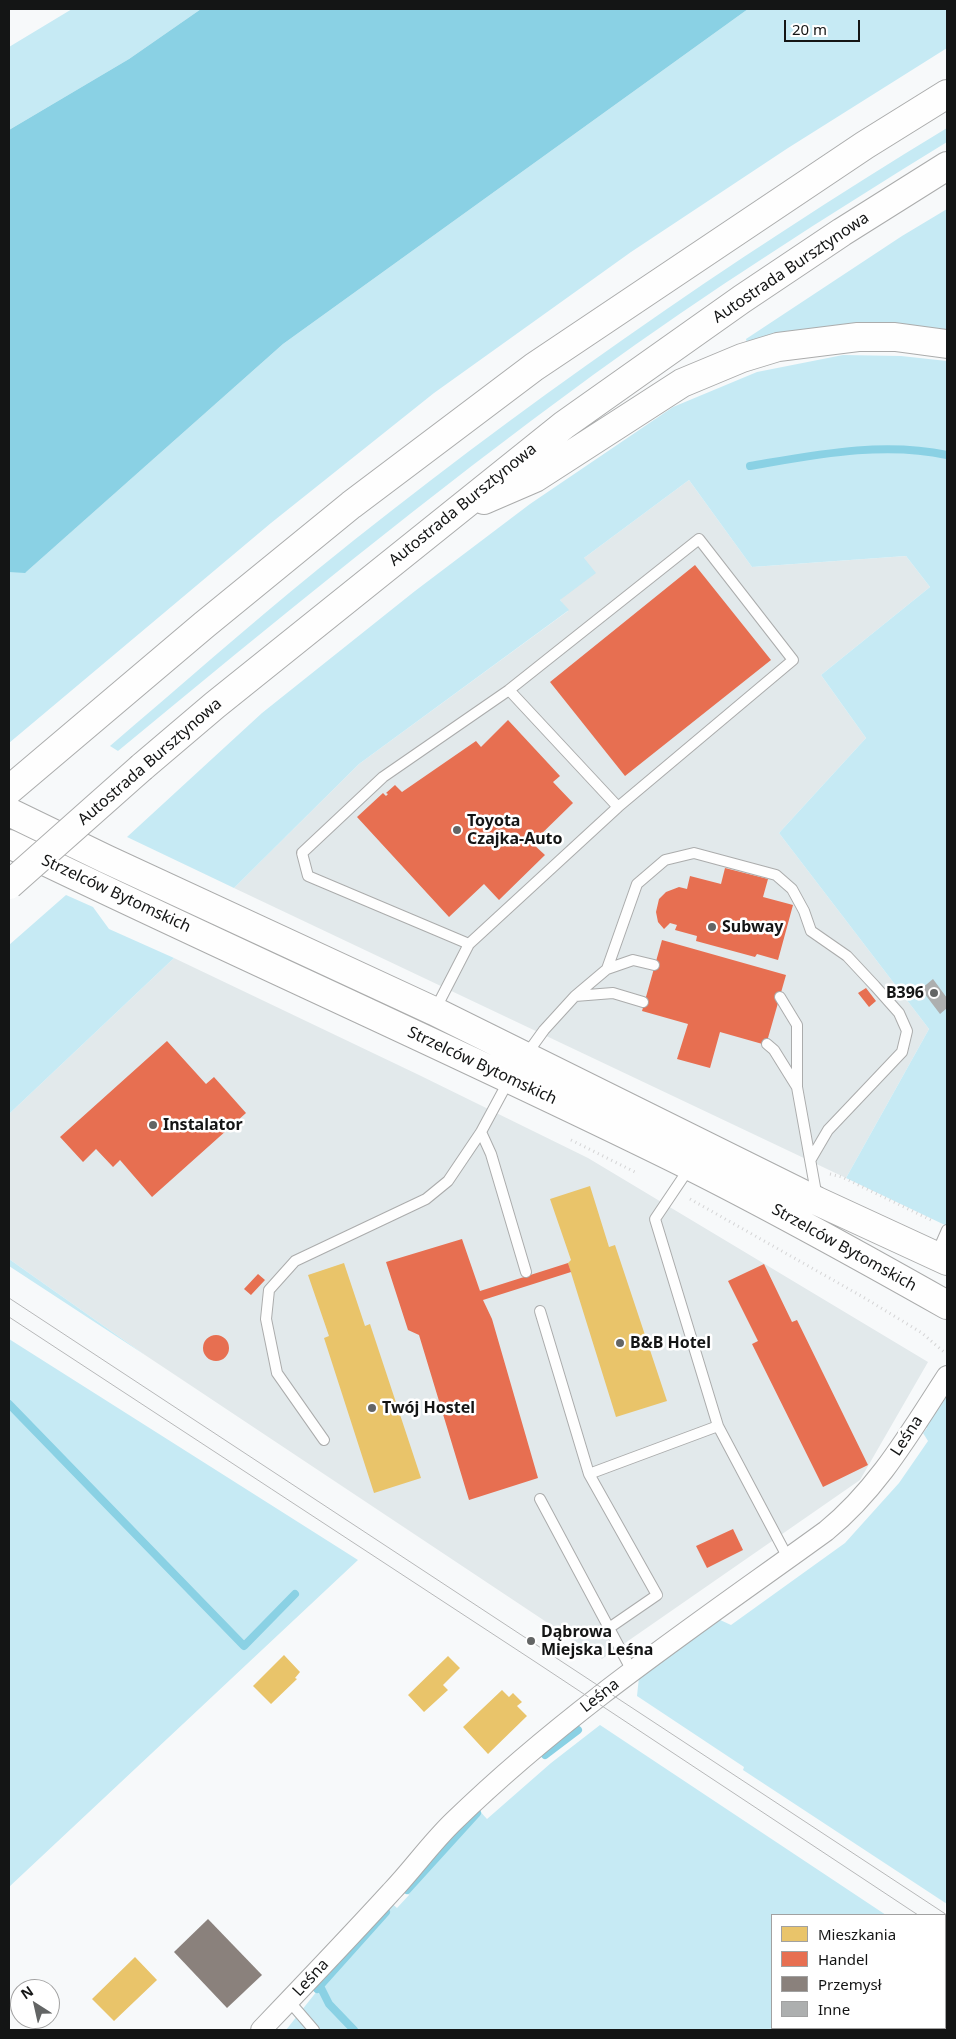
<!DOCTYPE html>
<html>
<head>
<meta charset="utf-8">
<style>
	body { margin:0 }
	#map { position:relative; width:956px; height:2039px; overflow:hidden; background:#f7f9fa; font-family:"Noto Sans",sans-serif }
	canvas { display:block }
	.frame { position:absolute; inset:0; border:10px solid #141515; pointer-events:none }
	.legend { position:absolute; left:771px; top:1914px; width:175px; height:115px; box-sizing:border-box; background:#fff; border:1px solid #a1a1a1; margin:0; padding:6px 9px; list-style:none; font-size:15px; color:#141515 }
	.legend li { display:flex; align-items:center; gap:10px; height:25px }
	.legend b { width:25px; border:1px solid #a1a1a1 }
	.north { position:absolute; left:10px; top:1979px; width:50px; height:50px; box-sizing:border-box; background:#fff; border:1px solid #a1a1a1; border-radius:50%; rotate:325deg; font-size:14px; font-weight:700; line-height:20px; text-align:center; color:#141515 }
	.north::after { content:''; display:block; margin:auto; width:18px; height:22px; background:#636565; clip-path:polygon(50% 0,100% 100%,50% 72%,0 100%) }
	.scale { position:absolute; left:784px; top:20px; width:76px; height:22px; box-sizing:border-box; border:2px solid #141515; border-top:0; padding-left:6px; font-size:15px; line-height:18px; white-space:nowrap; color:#141515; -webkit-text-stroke:4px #fff; paint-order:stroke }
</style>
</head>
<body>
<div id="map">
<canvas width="956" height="2039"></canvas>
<div class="frame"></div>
<ul class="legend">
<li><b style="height:14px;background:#e9c46a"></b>Mieszkania</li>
<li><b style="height:14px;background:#e76f51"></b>Handel</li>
<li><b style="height:14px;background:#8a817c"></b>Przemysł</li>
<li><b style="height:14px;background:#adafaf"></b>Inne</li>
</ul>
<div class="north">N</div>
<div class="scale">20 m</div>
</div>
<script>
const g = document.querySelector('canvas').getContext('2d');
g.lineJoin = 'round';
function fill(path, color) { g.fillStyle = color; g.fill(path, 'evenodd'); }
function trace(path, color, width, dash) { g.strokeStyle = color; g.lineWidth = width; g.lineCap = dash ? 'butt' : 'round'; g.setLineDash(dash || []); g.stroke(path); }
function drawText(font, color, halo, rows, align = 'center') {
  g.font = font + ' "Noto Sans",sans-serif'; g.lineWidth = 5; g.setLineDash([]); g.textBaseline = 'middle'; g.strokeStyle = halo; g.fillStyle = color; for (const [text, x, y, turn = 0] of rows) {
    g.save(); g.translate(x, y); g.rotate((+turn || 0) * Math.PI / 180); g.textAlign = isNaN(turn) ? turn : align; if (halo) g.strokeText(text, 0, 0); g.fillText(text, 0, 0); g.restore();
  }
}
fill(new Path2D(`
	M689 480 752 567 906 556 930 587 821 675 866 738 779 833 929 1029 846 1178 234 888 359 764 568 611 560 600 584 558Z
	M174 958 419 1075 588 1158 928 1362 860 1480 602 1659 145 1355 9 1259V1114Z`), '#e2e9eb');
fill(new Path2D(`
	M72 9H201L129 59 9 130V47Z
	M748 9H947V48L788 148 631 252 434 393 271 523 9 743V572H26L283 344Z
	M947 128V142C827 216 707 292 593 375 430 494 274 622 118 751L110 746C179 687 247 627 317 570 517 408 728 261 947 128Z
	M947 209V332L747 344 746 339 902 236Z
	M843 355 901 356 947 361V1226L846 1178 929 1029 779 833 866 738 821 675 930 587 906 556 752 567 689 480 584 558 596 573 560 600 569 610 359 764 234 888 127 837 262 713 415 591 530 504 673 407 757 372Z
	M66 895 93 907 109 929 174 958 9 1114V945Z
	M9 1259 145 1355 9 1266Z
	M9 1339 358 1560 9 1887Z
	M947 1392V1904L743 1770 744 1767 637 1696 639 1677 718 1619 731 1625 845 1543 899 1483 928 1441 923 1433 927 1428 925 1426Z
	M600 1725 886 1915H772V2028H945V1955L947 1957V2030H286L317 1991 312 1985 389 1901 397 1908 409 1895 402 1887 477 1808 487 1819 551 1763Z`), '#c6eaf4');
fill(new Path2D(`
	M201 9H748L283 344 25 573 9 572V130L129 59Z`), '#8ad1e4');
fill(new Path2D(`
	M590 1186 609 1247 615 1245 667 1401 616 1417 568 1263 571 1260 550 1199Z
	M344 1263 365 1326 370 1324 421 1478 374 1493 324 1338 329 1336 308 1275Z
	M284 1655 300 1672 295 1678 297 1679 271 1704 253 1686Z
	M448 1656 460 1668 443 1685 448 1690 424 1712 408 1695Z
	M502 1690 509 1697 513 1693 522 1702 517 1706 527 1716 488 1754 463 1727Z
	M135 1957 157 1980 114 2021 92 1999Z`), '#e9c46a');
fill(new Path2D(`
	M695 565 771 660 625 776 550 682Z
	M508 720 560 776 553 782 573 803 532 843 545 855 499 900 484 884 449 917 357 817 383 793 386 796 388 794 386 793 395 785 402 792 476 741 481 747Z
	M725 868 768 879 763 897 793 905 778 960 757 954 755 957 696 941 697 936 675 930 677 925 670 923 664 929 658 922 656 912 659 899 666 892 679 887 687 889 690 876 721 884Z
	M662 940 786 975 766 1045 720 1032 710 1068 677 1059 688 1024 642 1011Z
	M866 988 876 1001 869 1007 858 993Z
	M167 1041 206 1084 214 1077 246 1113 152 1197 120 1160 113 1167 96 1149 83 1162 60 1137Z
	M462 1239 480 1291 568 1263 571 1272 483 1300 492 1319 538 1478 469 1500 419 1335 408 1330 386 1262Z
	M764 1264 792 1322 797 1320 868 1465 823 1487 752 1344 758 1341 728 1281Z
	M258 1274 265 1280 251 1295 244 1289Z
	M203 1348a13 13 0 1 1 26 0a13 13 0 1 1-26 0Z
	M733 1529 743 1550 707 1568 696 1546Z`), '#e76f51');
fill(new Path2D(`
	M208 1919 262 1975 227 2008 174 1952Z`), '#8a817c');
trace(new Path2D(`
	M750 466C815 455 882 441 947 455
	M9 1404 244 1646 295 1594
	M545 1755 578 1730
	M407 1890 477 1813
	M320 1986 329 2004 354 2030
	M317 1989 386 1912`), '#8ad1e4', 8);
fill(new Path2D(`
	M933 979 947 998V1008L940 1014 921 989Z
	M945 1963 947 1965V1981L945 1979Z`), '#adafaf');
const service = new Path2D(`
	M469 944 618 807 509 690 699 539 793 660 618 807
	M607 969 637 884 665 860 694 853 776 875 792 889 804 911 811 931 847 956 875 986 899 1013 907 1031 902 1052 828 1130 811 1159
	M575 996 607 969 633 960 654 965
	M780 997 797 1025V1086
	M435 1010 469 944 308 876 302 853 383 777 509 690
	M767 1044 774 1050 797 1087 817 1198
	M526 1055 544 1030 575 996 613 993 643 1002
	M481 1132 491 1154 526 1272
	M690 1167 655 1219 718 1426 788 1558
	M936 1255 947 1230
	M540 1311 589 1474 718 1426
	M324 1440 277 1373 266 1319 269 1290 295 1261 426 1199 448 1181 481 1132 509 1080
	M589 1474 657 1595 609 1628
	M540 1499 632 1671
	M289 2001 314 2030`);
const minor = new Path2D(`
	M261 2030C305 1984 348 1939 391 1892 413 1869 431 1843 454 1821 567 1711 699 1623 826 1531 878 1489 911 1431 947 1376`);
const primary = new Path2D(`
	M9 812 106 859 434 1011 817 1201 947 1261
	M9 844C234 953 464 1054 688 1165 776 1209 862 1257 947 1305`);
const motorway = new Path2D(`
	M484 500 535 478 682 383 742 358 778 347 858 337H895L947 344
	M142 767 215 705 564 425 742 299 842 232 947 166
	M9 790 204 625 351 505 534 367 865 145 947 94`);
trace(service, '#abacac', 12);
trace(minor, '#abacac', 22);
trace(primary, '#abacac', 30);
trace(motorway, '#abacac', 30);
trace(new Path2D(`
	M571 1140 637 1173
	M830 1174 842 1177 933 1221
	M690 1199 863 1297 922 1333 945 1353`), '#d4d4d5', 3, [1, 4]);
trace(service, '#fefefe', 10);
trace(minor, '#fefefe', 20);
trace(primary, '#fefefe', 28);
trace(motorway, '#fefefe', 28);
trace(new Path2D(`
	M9 1298 947 1915
	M9 1317 534 1661 918 1915
	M945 1933 947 1935`), '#b7b8b9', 1);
const motorwayBridge = new Path2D(`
	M9 885 142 767`);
trace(motorwayBridge, '#abacac', 30, []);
trace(motorwayBridge, '#fefefe', 28);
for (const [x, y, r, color] of [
	[457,830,5,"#636565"],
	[712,927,5,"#636565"],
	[934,993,5,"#636565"],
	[153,1125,5,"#636565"],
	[620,1343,5,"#636565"],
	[372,1408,5,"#636565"],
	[531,1641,5,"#636565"]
]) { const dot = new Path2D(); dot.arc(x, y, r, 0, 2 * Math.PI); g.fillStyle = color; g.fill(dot); trace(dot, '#fff', 2); }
drawText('16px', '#141515', '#fff', [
	["Autostrada Bursztynowa",791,268,-34],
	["Autostrada Bursztynowa",463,505,-39],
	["Autostrada Bursztynowa",150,762,-41],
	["Strzelców Bytomskich",116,894,25],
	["Strzelców Bytomskich",482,1066,25],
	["Strzelców Bytomskich",844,1248,29],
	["Leśna",907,1436,-57],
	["Leśna",600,1696,-38],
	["Leśna",311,1978,-47]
]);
drawText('bold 16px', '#141515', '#fff', [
	["Toyota",467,821],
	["Czajka-Auto",467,839],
	["Subway",722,927],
	["B396",924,993,"right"],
	["Instalator",163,1125],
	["B&B Hotel",630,1343],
	["Twój Hostel",382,1408],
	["Dąbrowa",541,1632],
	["Miejska Leśna",541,1650]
], 'left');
</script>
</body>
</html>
